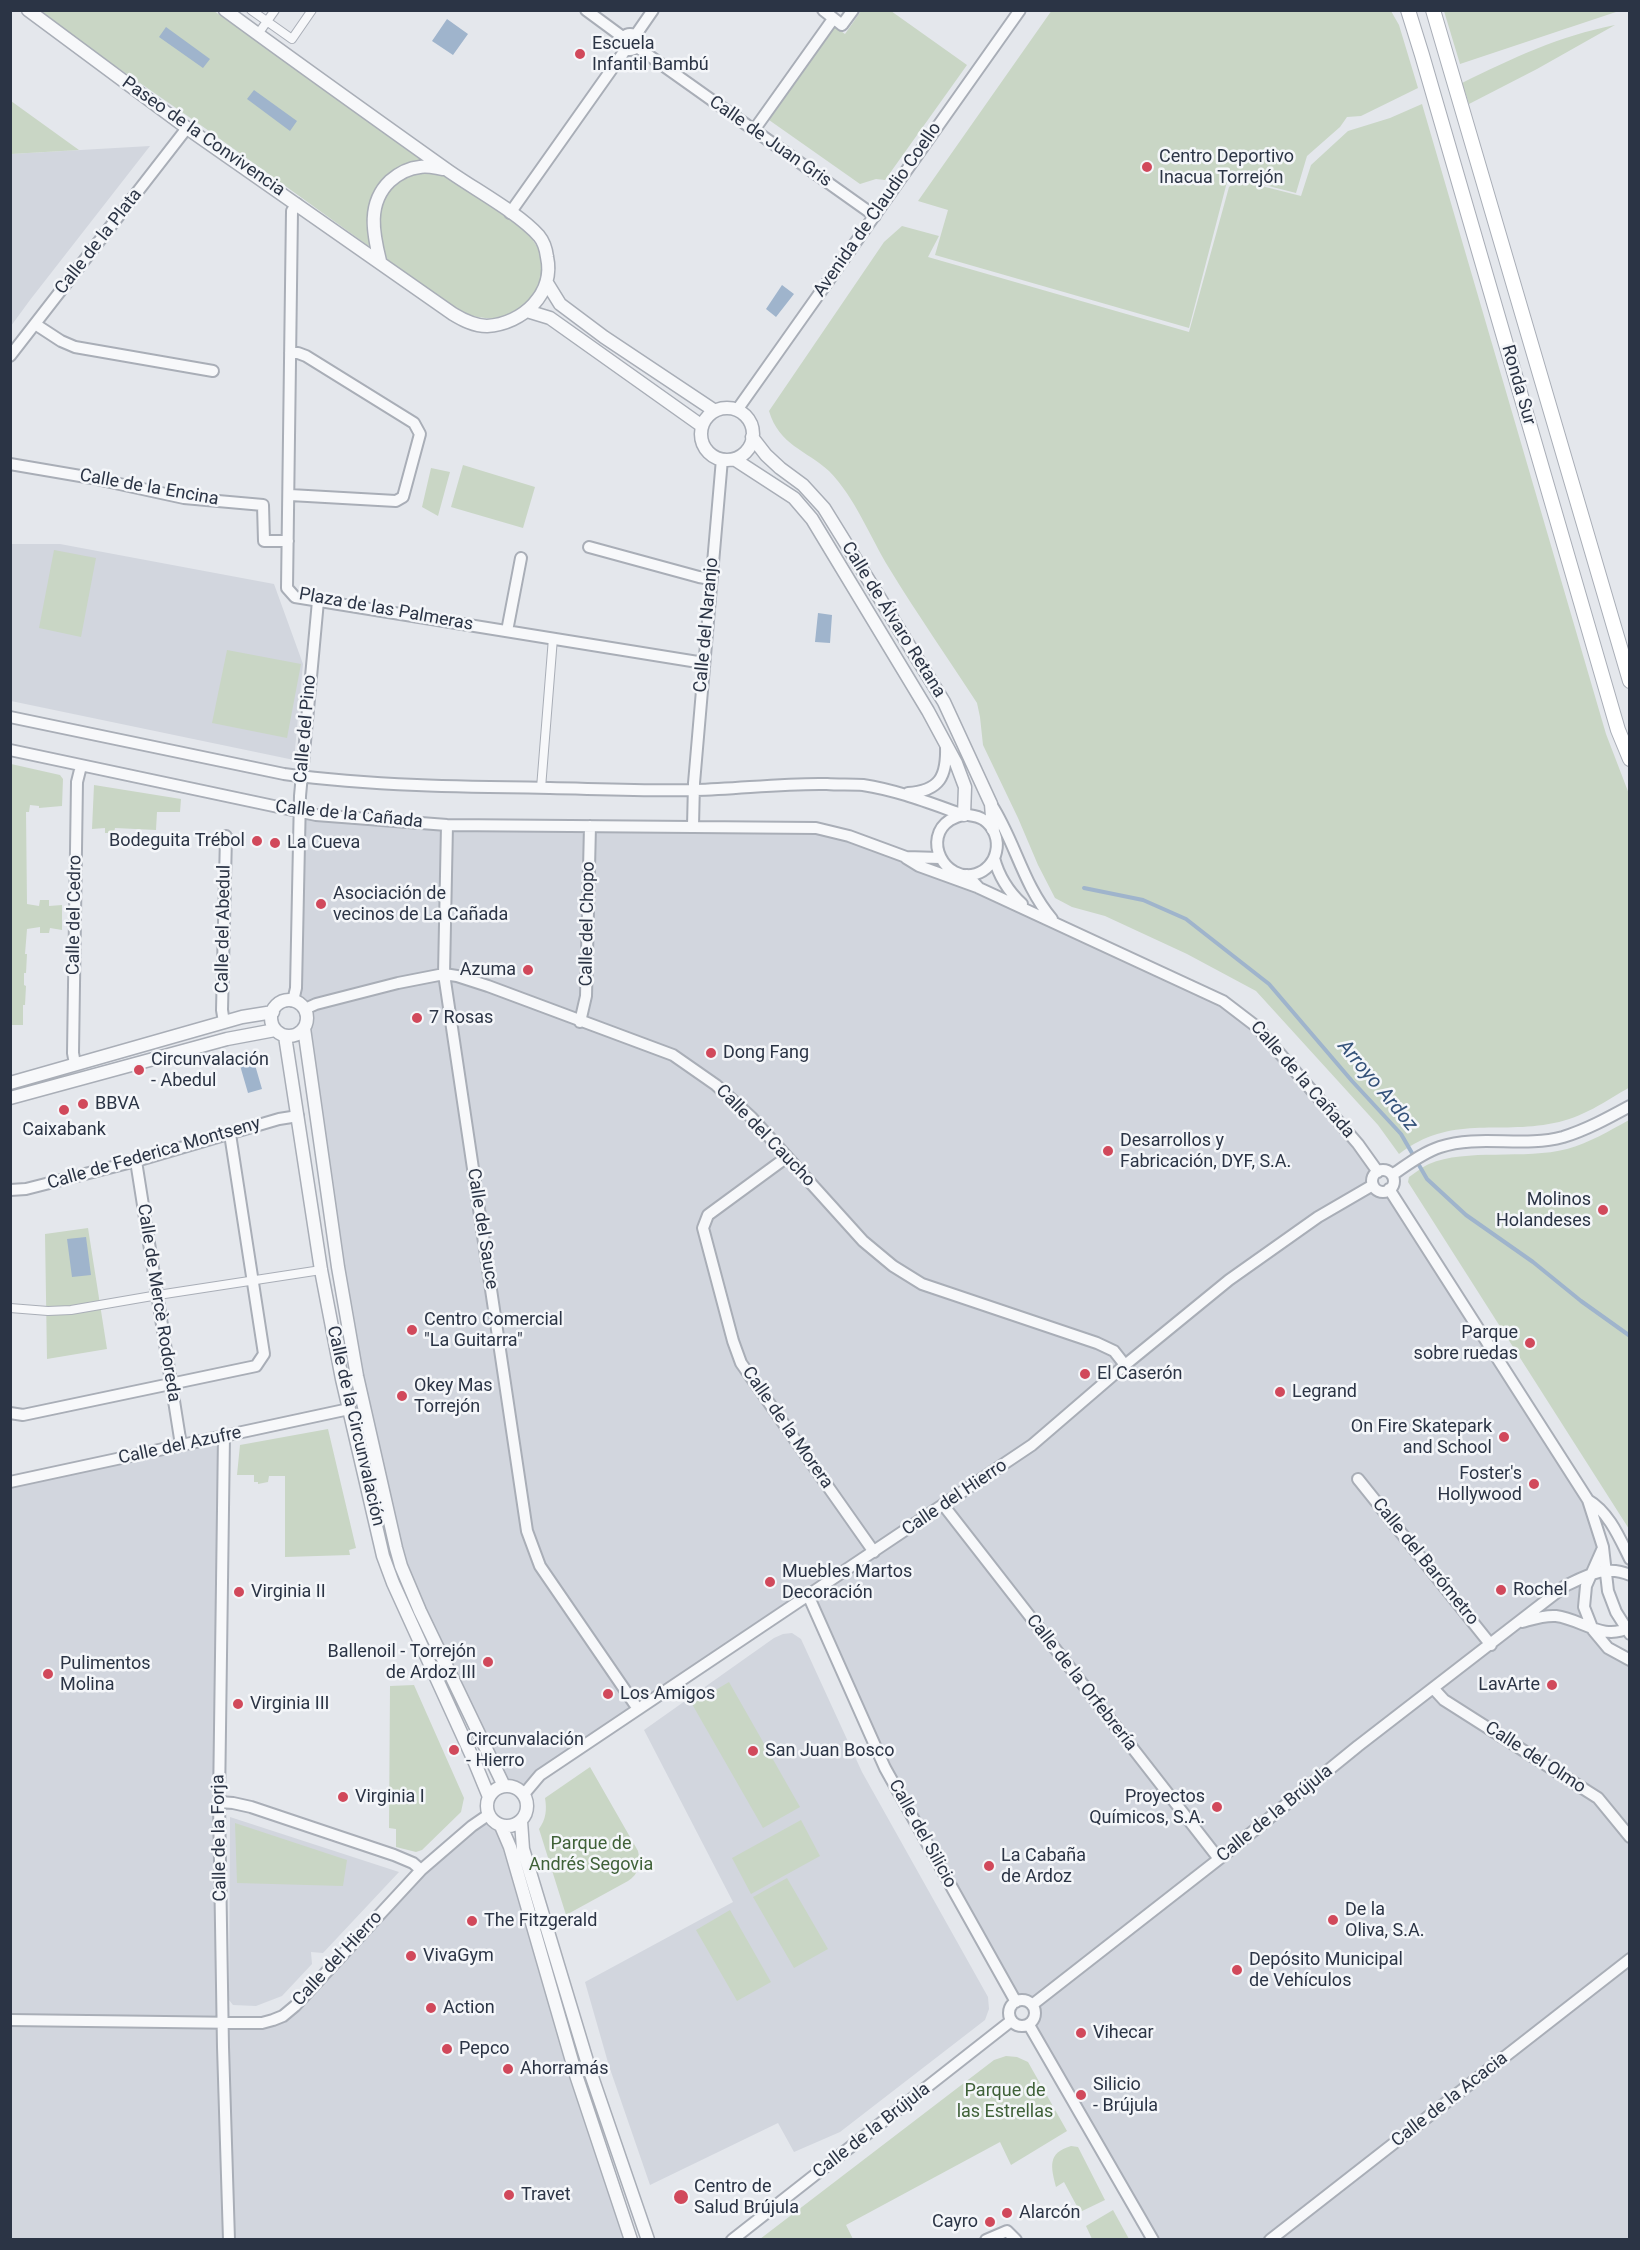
<!DOCTYPE html>
<html>
<head>
<meta charset="utf-8">
<style>
	body { margin:0 }
	#map { position:relative; width:1640px; height:2250px; overflow:hidden; background:#e4e7ec; font-family:Roboto,sans-serif }
	canvas { display:block }
	.frame { position:absolute; inset:0; border:12px solid #2b3445; pointer-events:none }
</style>
</head>
<body>
<div id="map">
<canvas width="1640" height="2250"></canvas>
<div class="frame"></div>
</div>
<script>
const g = document.querySelector('canvas').getContext('2d');
g.lineJoin = 'round';
function fill(path, color) { g.fillStyle = color; g.fill(path, 'evenodd'); }
function trace(path, color, width, dash) { g.strokeStyle = color; g.lineWidth = width; g.lineCap = dash ? 'butt' : 'round'; g.setLineDash(dash || []); g.stroke(path); }
function drawText(font, color, halo, rows, align = 'center') {
  g.font = font + ' Roboto,sans-serif'; g.lineWidth = 5; g.setLineDash([]); g.textBaseline = 'middle'; g.strokeStyle = halo; g.fillStyle = color; for (const [text, x, y, turn = 0] of rows) {
    g.save(); g.translate(x, y); g.rotate((+turn || 0) * Math.PI / 180); g.textAlign = isNaN(turn) ? turn : align; if (halo) g.strokeText(text, 0, 0); g.fillText(text, 0, 0); g.restore();
  }
}
fill(new Path2D(`
	M150 146 30 300 11 326V154Z
	M11 544H60L274 584 303 664 294 760 11 701Z
	M299 813 447 825 816 828 906 857 940 858 979 888 1240 1012 1358 1144 1374 1175 1373 1185 1380 1191H1386L1588 1500 1603 1547 1586 1586 1593 1630 1630 1660 1629 2239H1153L1029 2025 1034 2019 1035 2011 1032 2005 1022 2001 1016 2002 885 1768 808 1595 540 1775 524 1794 510 1786 401 1566 369 1433 304 1028 307 1015 299 1004 293 1001Z
	M224 1436 223 2023 283 2016 393 1899 488 1815 497 1824 631 2239H11L10 1482Z
	M792 1633 801 1639 862 1772 988 1997 989 2009 985 2020 840 2132 794 2152 778 2123 650 2185 609 2066 585 1982 733 1902 644 1730 774 1638 783 1634Z
	M230 1817 399 1872 323 1953 311 1952 312 1964 282 1996 256 2006 233 2005 229 2000Z`), '#d2d6de');
fill(new Path2D(`
	M1052 10 1391 11 1399 25 1418 88 1361 116 1347 117 1340 127 1307 156 1296 193 1237 178 1227 182 1189 328 935 255 948 210 918 201Z
	M36 11H214L523 229C576 279 515 342 456 309L202 126Z
	M861 11H891L967 65 885 180 876 179 860 184 769 120 835 27 845 34Z
	M1444 11V10L1619 11 1460 64Z
	M1615 25 1537 69 1469 104 1462 83C1513 58 1559 36 1615 25Z
	M11 101 79 150 11 154Z
	M1422 104 1606 734 1629 794 1630 1087C1606 1101 1582 1118 1554 1123 1496 1135 1452 1114 1399 1154L1378 1125 1256 991 1187 954 1105 916 1072 907 1055 898 1038 865 1018 818 983 745 980 717 977 703C948 658 917 614 889 568 869 535 856 499 829 471 806 450 779 445 769 411L884 242 902 226 939 236 928 257 1189 332 1229 187 1238 180 1301 196 1311 165 1348 131 1390 118Z
	M463 465 535 487 523 528 451 507Z
	M431 468 450 472 438 516 422 507Z
	M54 550 96 558 81 637 39 628Z
	M227 650 301 664 287 738 212 723Z
	M11 764 60 775 63 779 62 806 39 808V806L30 805 29 812H26L27 904 39 906 40 900H49V906L62 905V930L50 928 49 933H40V927L27 929 25 954H27L26 973H24V985L26 986 25 1005H23V1025H10Z
	M94 785 181 799 180 812H157L156 830 115 828 114 833H105V828L92 829Z
	M1629 1120V1529L1408 1182 1409 1177C1415 1173 1422 1167 1429 1164 1466 1148 1525 1160 1567 1149 1589 1143 1609 1131 1629 1120Z
	M88 1228 107 1349 47 1359 45 1234Z
	M328 1429 356 1548 349 1550 350 1555 285 1557V1476H269L268 1482 258 1484V1482H254V1475H237L240 1445Z
	M729 1682 800 1807 763 1828 692 1704Z
	M414 1685 464 1798 461 1812 422 1850 416 1852 396 1847V1829L389 1828 390 1686Z
	M590 1767 638 1851C641 1864 639 1874 628 1881L566 1915 539 1829C546 1819 547 1810 545 1798Z
	M801 1820 820 1856 751 1894 732 1858Z
	M235 1823 347 1860 343 1886 237 1883Z
	M787 1878 828 1949 794 1968 753 1897Z
	M730 1910 771 1982 737 2001 696 1930Z
	M1006 2056 1017 2057 1028 2062 1067 2131 1011 2165 1000 2142 846 2225 853 2239H760L994 2060Z
	M1071 2146 1078 2147 1105 2200 1080 2212 1064 2182 1056 2187C1051 2167 1047 2153 1071 2146Z
	M1113 2210 1129 2239H1092L1086 2226Z`), '#c9d6c5');
fill(new Path2D(`
	M447 19 468 34 453 55 432 41Z
	M166 27 210 59 203 68 159 37Z
	M254 90 297 121 290 131 247 99Z
	M782 285 794 294 776 317 766 309Z
	M818 613 832 615 830 643 815 642Z
	M253 1058 262 1089 248 1093 239 1062Z
	M86 1237 91 1275 72 1277 67 1239Z`), '#9fb4cc');
trace(new Path2D(`
	M1084 888 1143 900 1186 919 1269 984 1352 1081 1401 1134 1427 1179 1466 1215 1533 1262 1581 1301 1630 1336`), '#9fb4cc', 4);
const pedestrian = new Path2D(`
	M251 10 292 39 312 10
	M258 34 275 10
	M541 788 553 638
	M10 1308 48 1311 71 1310 158 1295 321 1270`);
const minor = new Path2D(`
	M586 10 624 38
	M823 10 842 25 853 10
	M622 42a8 8 0 1 1 16 0a8 8 0 1 1-16 0Z
	M635 36 653 10
	M637 47 875 216
	M754 130 833 19
	M297 204 292 211 287 588 295 597 704 663
	M510 213 626 49
	M35 324 61 341 75 347 213 371
	M10 356 187 128
	M737 410 1020 10
	M10 464 92 478 184 498 263 505 264 541H288
	M290 495 396 501 403 497 420 434 414 423 306 356 298 353H290
	M589 547 699 577 711 579
	M507 631 521 558
	M10 717 284 774C372 786 462 787 550 788 599 789 647 791 695 790 739 789 783 783 827 784 838 785 851 784 863 785 896 790 927 802 958 813 967 816 976 814 984 820 994 827 999 840 996 852 994 862 986 871 976 874 944 883 922 838 950 820 954 818 959 816 963 815
	M10 750 316 815 447 825 816 828 849 836 906 857 940 858
	M908 793C940 791 947 776 946 746
	M991 804C1015 841 1023 885 1052 919
	M447 825 444 974 527 1531 540 1566 638 1709
	M693 826 694 783 722 459
	M906 858 919 866 977 887
	M994 858C999 877 1008 891 1022 904
	M967 875 979 888 1223 1001 1257 1027 1358 1144 1378 1172
	M293 1001 296 988 300 796 318 601
	M305 1009 316 1004 398 983 444 974 457 976 488 986 673 1055 716 1085 752 1118 863 1241 893 1266 922 1284 1097 1343 1114 1351 1125 1365
	M224 1022 222 1010 226 836
	M580 1022 586 996 590 826
	M75 1064 73 1053 77 782 81 766
	M787 1157 708 1215 703 1228 733 1341 741 1363 874 1552
	M136 1161 181 1445
	M1372 1181a11 11 0 1 1 22 0a11 11 0 1 1-22 0Z
	M1392 1175C1407 1165 1422 1153 1440 1147 1479 1134 1523 1148 1563 1137 1586 1130 1608 1118 1630 1106
	M1389 1189 1588 1500 1603 1547 1608 1591 1616 1612 1630 1634
	M10 1190 26 1189 136 1161 279 1119 298 1116
	M10 1413 23 1415 256 1366 264 1354 230 1134
	M224 1436 219 1802 223 2047 229 2240
	M1358 1479 1491 1645
	M10 1482 349 1409
	M1588 1500C1609 1512 1620 1539 1630 1559
	M944 1506 1219 1859
	M1602 1550 1586 1586 1584 1607 1593 1630 1608 1648 1630 1660
	M808 1595 885 1768 1016 2002
	M1522 1622C1533 1619 1544 1615 1556 1616 1582 1619 1603 1642 1630 1627
	M1433 1688 1444 1700 1598 1798 1630 1837
	M524 1794 540 1775 1032 1445 1125 1365 1229 1280 1318 1217 1373 1185
	M219 1802 233 1803 251 1807 394 1855 413 1863 421 1870
	M1009 2013a13 13 0 1 1 26 0a13 13 0 1 1-26 0Z
	M1032 2005 1219 1859 1358 1746 1565 1586C1586 1576 1606 1564 1630 1575
	M10 2020 242 2023H262L273 2020 283 2016 295 2006 421 1870 472 1826 488 1815
	M1029 2025 1153 2240
	M732 2240 1011 2021
	M986 2240 1007 2231 1016 2240
	M1270 2240 1630 1959`);
const tertiary = new Path2D(`
	M28 10 187 128 453 314C463 320 474 326 487 326 523 324 555 293 547 257 546 249 544 242 539 236 518 212 470 187 443 167 370 115 297 63 225 10
	M380 261C373 233 367 203 390 181 398 174 409 168 420 167 427 165 436 168 443 169
	M547 283 560 304 604 337 715 411
	M527 311 550 318 702 426
	M701 434a26 26 0 1 1 52 0a26 26 0 1 1-52 0Z
	M752 437 766 455 780 468 803 485 824 508 944 702 991 804 993 829
	M734 459 794 498 812 519 928 711 956 763 965 787 964 815
	M271 1018a18 18 0 1 1 36 0a18 18 0 1 1-36 0Z
	M304 1028 338 1267 357 1376 396 1548 401 1566 420 1611 504 1786
	M285 1036 321 1270 342 1379 383 1556 393 1583 475 1763 489 1797
	M10 1083 242 1017 273 1012
	M10 1098 227 1039 275 1030
	M487 1806a20 20 0 1 1 40 0a20 20 0 1 1-40 0Z
	M521 1821 523 1849 590 2071 648 2240
	M501 1826 510 1847 576 2075 631 2240`);
const secondary = new Path2D(`
	M1408 10 1422 55 1618 730 1630 759
	M1433 10 1630 681`);
trace(pedestrian, '#a9aeb7', 10);
trace(minor, '#a9aeb7', 14);
trace(tertiary, '#a9aeb7', 15);
trace(secondary, '#a9aeb7', 16);
trace(pedestrian, '#f7f8fa', 8);
trace(minor, '#f7f8fa', 10);
trace(tertiary, '#f7f8fa', 12);
trace(secondary, '#fff', 14);
for (const [x, y, r, color] of [
	[580,54,6,"#d1495b"],
	[1147,167,6,"#d1495b"],
	[257,841,6,"#d1495b"],
	[275,843,6,"#d1495b"],
	[321,904,6,"#d1495b"],
	[528,970,6,"#d1495b"],
	[417,1018,6,"#d1495b"],
	[711,1053,6,"#d1495b"],
	[139,1070,6,"#d1495b"],
	[83,1104,6,"#d1495b"],
	[64,1110,6,"#d1495b"],
	[1108,1151,6,"#d1495b"],
	[1603,1210,6,"#d1495b"],
	[412,1330,6,"#d1495b"],
	[1530,1343,6,"#d1495b"],
	[1085,1374,6,"#d1495b"],
	[1280,1392,6,"#d1495b"],
	[402,1396,6,"#d1495b"],
	[1504,1437,6,"#d1495b"],
	[1534,1484,6,"#d1495b"],
	[770,1582,6,"#d1495b"],
	[1501,1590,6,"#d1495b"],
	[239,1592,6,"#d1495b"],
	[488,1662,6,"#d1495b"],
	[48,1674,6,"#d1495b"],
	[1552,1685,6,"#d1495b"],
	[608,1694,6,"#d1495b"],
	[238,1704,6,"#d1495b"],
	[454,1750,6,"#d1495b"],
	[753,1751,6,"#d1495b"],
	[343,1797,6,"#d1495b"],
	[1217,1807,6,"#d1495b"],
	[989,1866,6,"#d1495b"],
	[1333,1920,6,"#d1495b"],
	[472,1921,6,"#d1495b"],
	[411,1956,6,"#d1495b"],
	[1237,1970,6,"#d1495b"],
	[431,2008,6,"#d1495b"],
	[1081,2033,6,"#d1495b"],
	[447,2049,6,"#d1495b"],
	[508,2069,6,"#d1495b"],
	[1081,2095,6,"#d1495b"],
	[509,2195,6,"#d1495b"],
	[681,2197,8,"#d1495b"],
	[1007,2213,6,"#d1495b"],
	[990,2222,6,"#d1495b"]
]) { const dot = new Path2D(); dot.arc(x, y, r, 0, 2 * Math.PI); g.fillStyle = color; g.fill(dot); trace(dot, '#f4f6f9', 2); }
drawText('18px', '#2b3445', '#f4f6f9', [
	["Escuela",592,44],
	["Infantil Bambú",592,65],
	["Centro Deportivo",1159,157],
	["Inacua Torrejón",1159,178],
	["Bodeguita Trébol",245,841,"right"],
	["La Cueva",287,843],
	["Asociación de",333,894],
	["vecinos de La Cañada",333,915],
	["Azuma",516,970,"right"],
	["7 Rosas",429,1018],
	["Dong Fang",723,1053],
	["Circunvalación",151,1060],
	["- Abedul",151,1081],
	["BBVA",95,1104],
	["Caixabank",64,1130,"center"],
	["Desarrollos y",1120,1141],
	["Fabricación, DYF, S.A.",1120,1162],
	["Molinos",1591,1200,"right"],
	["Holandeses",1591,1221,"right"],
	["Centro Comercial",424,1320],
	["\"La Guitarra\"",424,1341],
	["Parque",1518,1333,"right"],
	["sobre ruedas",1518,1354,"right"],
	["El Caserón",1097,1374],
	["Okey Mas",414,1386],
	["Torrejón",414,1407],
	["Legrand",1292,1392],
	["On Fire Skatepark",1492,1427,"right"],
	["and School",1492,1448,"right"],
	["Foster's",1522,1474,"right"],
	["Hollywood",1522,1495,"right"],
	["Muebles Martos",782,1572],
	["Decoración",782,1593],
	["Rochel",1513,1590],
	["Virginia II",251,1592],
	["Ballenoil - Torrejón",476,1652,"right"],
	["de Ardoz III",476,1673,"right"],
	["Pulimentos",60,1664],
	["Molina",60,1685],
	["LavArte",1540,1685,"right"],
	["Los Amigos",620,1694],
	["Virginia III",250,1704],
	["Circunvalación",466,1740],
	["- Hierro",466,1761],
	["San Juan Bosco",765,1751],
	["Virginia I",355,1797],
	["Proyectos",1205,1797,"right"],
	["Químicos, S.A.",1205,1818,"right"],
	["La Cabaña",1001,1856],
	["de Ardoz",1001,1877],
	["De la",1345,1910],
	["Oliva, S.A.",1345,1931],
	["The Fitzgerald",484,1921],
	["VivaGym",423,1956],
	["Depósito Municipal",1249,1960],
	["de Vehículos",1249,1981],
	["Action",443,2008],
	["Vihecar",1093,2033],
	["Pepco",459,2049],
	["Ahorramás",520,2069],
	["Silicio",1093,2085],
	["- Brújula",1093,2106],
	["Centro de",694,2187],
	["Salud Brújula",694,2208],
	["Travet",521,2195],
	["Alarcón",1019,2213],
	["Cayro",978,2222,"right"]
], 'left');
drawText('18px', '#2b3445', '#f4f6f9', [
	["Paseo de la Convivencia",203,137,35],
	["Calle de Juan Gris",770,142,35],
	["Avenida de Claudio Coello",878,210,-55],
	["Calle de la Plata",99,242,-52],
	["Ronda Sur",1518,385,74],
	["Calle de la Encina",149,488,10],
	["Plaza de las Palmeras",386,610,10],
	["Calle de Álvaro Retana",893,620,58],
	["Calle del Naranjo",707,625,-85],
	["Calle del Pino",306,729,-85],
	["Calle de la Cañada",349,815,6],
	["Calle del Cedro",75,915,-89],
	["Calle del Chopo",588,924,-89],
	["Calle del Abedul",224,929,-89],
	["Calle de la Cañada",1302,1080,49],
	["Calle del Caucho",765,1136,46],
	["Calle de Federica Montseny",154,1154,-16],
	["Calle del Sauce",482,1229,81],
	["Calle de Mercè Rodoreda",158,1303,81],
	["Calle de la Circunvalación",355,1426,77],
	["Calle de la Morera",787,1428,55],
	["Calle del Azufre",180,1446,-12],
	["Calle del Hierro",955,1498,-34],
	["Calle del Barómetro",1425,1562,51],
	["Calle de la Orfebrería",1081,1683,52],
	["Calle del Olmo",1535,1758,33],
	["Calle de la Brújula",1275,1814,-39],
	["Calle del Silicio",922,1834,61],
	["Calle de la Forja",220,1838,-91],
	["Calle del Hierro",338,1959,-47],
	["Calle de la Acacia",1450,2100,-38],
	["Calle de la Brújula",872,2131,-38]
]);
drawText('18px', '#3f6138', '#f4f6f9', [
	["Parque de",591,1844],
	["Andrés Segovia",591,1865],
	["Parque de",1005,2091],
	["las Estrellas",1005,2112]
]);
drawText('italic 20px', '#34527a', '#f4f6f9', [
	["Arroyo Ardoz",1377,1086,50]
]);
</script>
</body>
</html>
